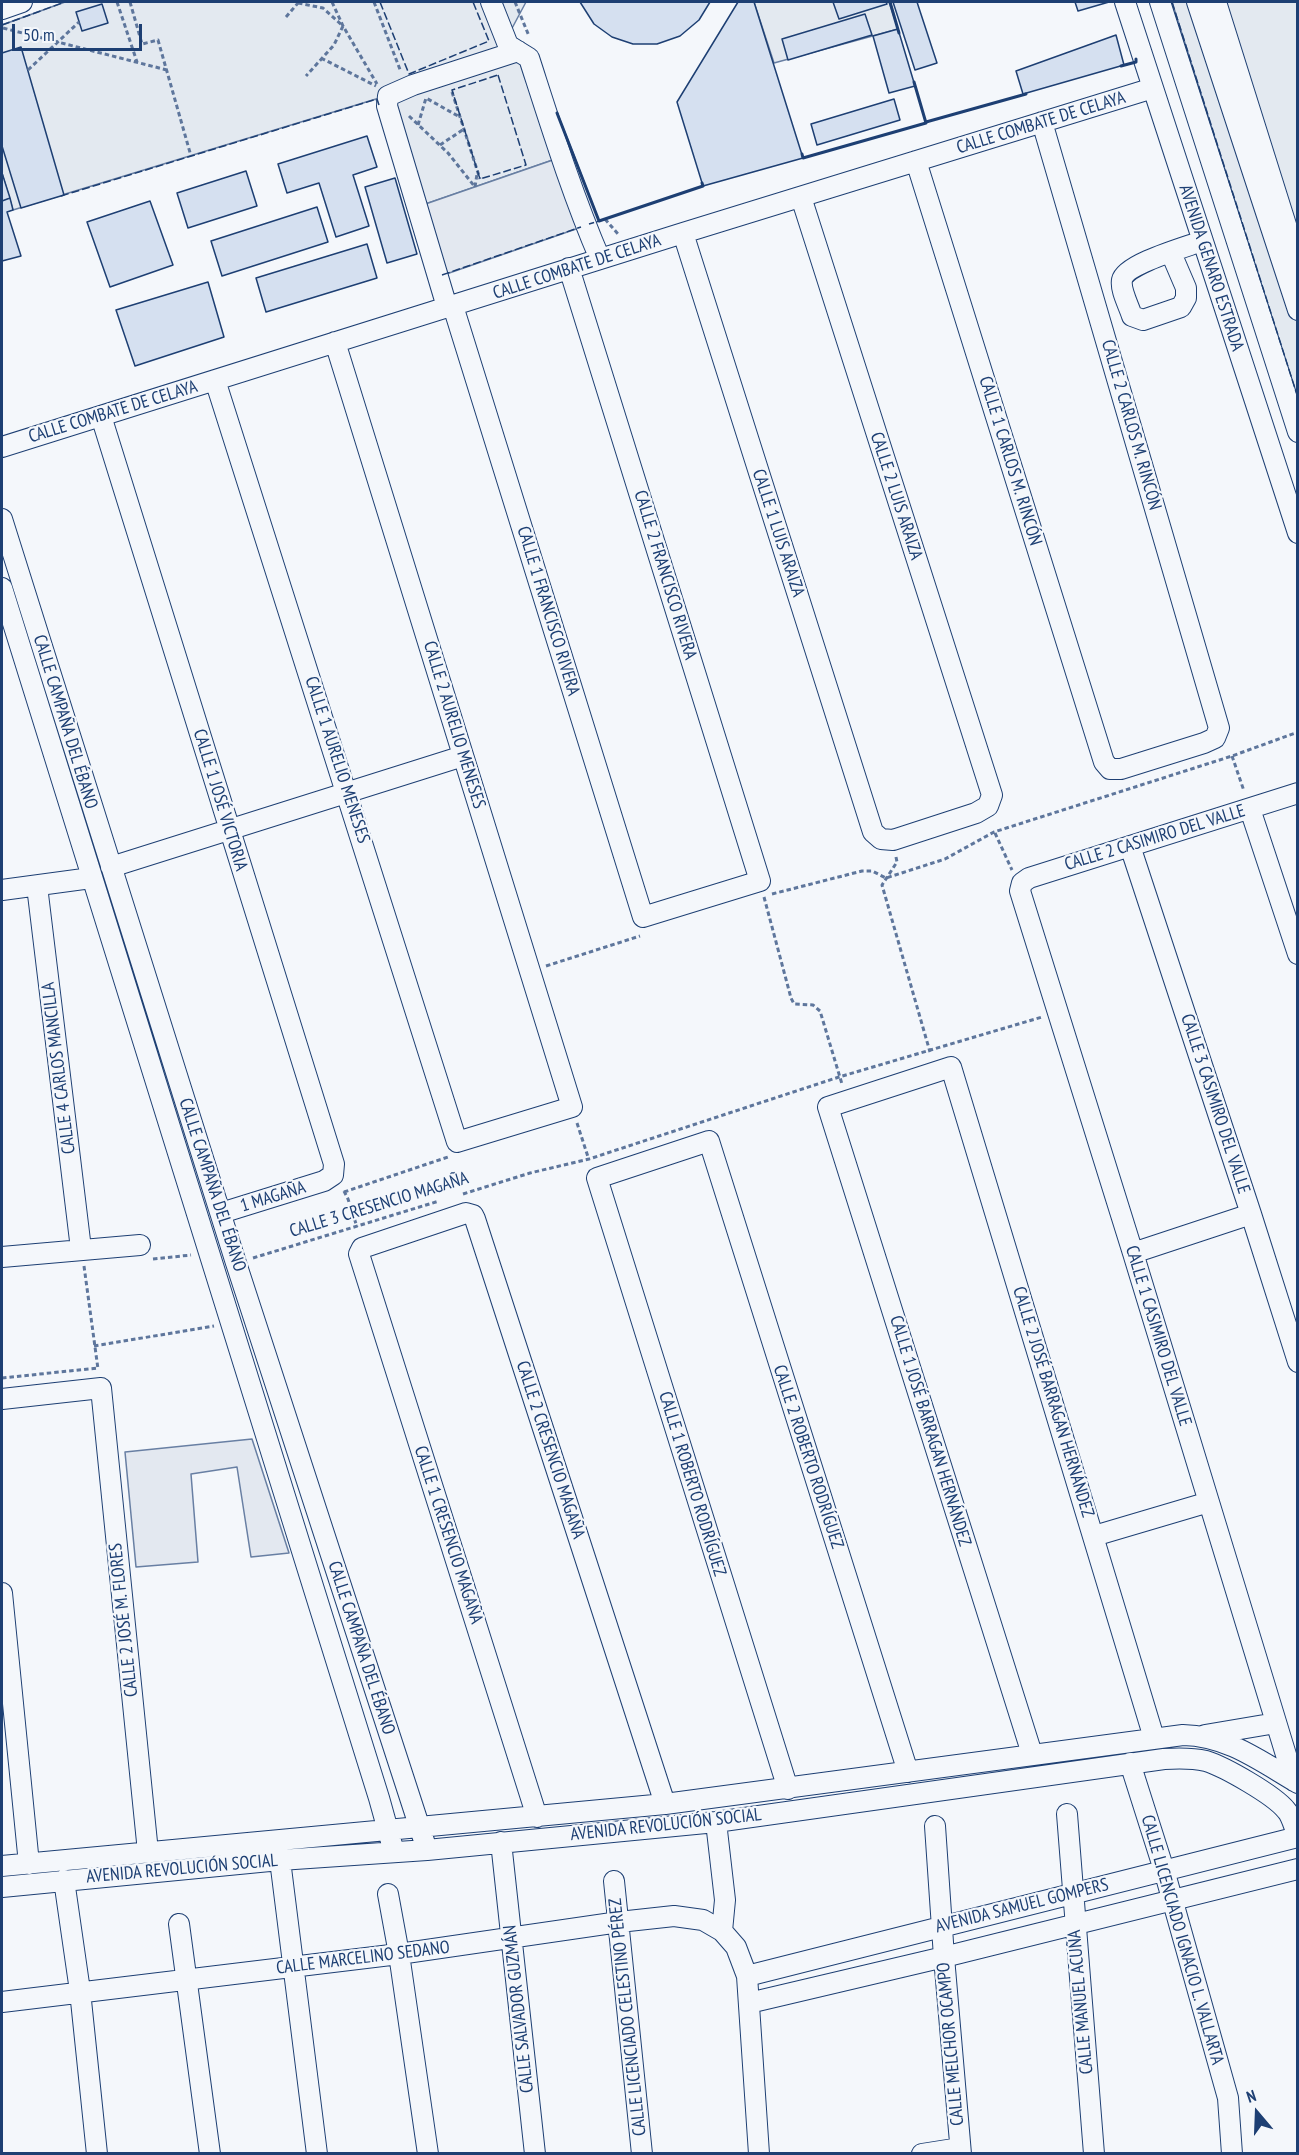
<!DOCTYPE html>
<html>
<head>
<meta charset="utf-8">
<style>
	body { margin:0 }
	#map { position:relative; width:1299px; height:2155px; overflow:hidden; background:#f4f7fb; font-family:"PT Sans Narrow",sans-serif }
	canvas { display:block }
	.frame { position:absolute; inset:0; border:3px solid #1d3f73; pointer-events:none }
	.north { position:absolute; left:1227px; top:2083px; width:60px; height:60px; -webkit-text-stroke:4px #f4f7fb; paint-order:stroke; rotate:341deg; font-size:16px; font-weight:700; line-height:24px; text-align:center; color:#1d3f73 }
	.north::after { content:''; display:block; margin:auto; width:21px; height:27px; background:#1d3f73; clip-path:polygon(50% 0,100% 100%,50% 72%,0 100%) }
	.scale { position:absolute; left:12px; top:24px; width:130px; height:27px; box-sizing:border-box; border:3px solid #1d3f73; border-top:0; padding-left:8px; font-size:18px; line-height:21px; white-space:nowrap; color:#1d3f73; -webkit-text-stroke:4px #f4f7fb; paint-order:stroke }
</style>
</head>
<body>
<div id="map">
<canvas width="1299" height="2155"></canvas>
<div class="frame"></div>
<div class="north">N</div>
<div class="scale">50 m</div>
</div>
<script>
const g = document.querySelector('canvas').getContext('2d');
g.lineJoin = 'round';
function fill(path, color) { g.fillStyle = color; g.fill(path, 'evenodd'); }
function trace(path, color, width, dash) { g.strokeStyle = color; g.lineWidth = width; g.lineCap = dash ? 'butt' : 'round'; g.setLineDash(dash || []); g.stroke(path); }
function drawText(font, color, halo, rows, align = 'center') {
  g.font = font + ' "PT Sans Narrow",sans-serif'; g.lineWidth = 4.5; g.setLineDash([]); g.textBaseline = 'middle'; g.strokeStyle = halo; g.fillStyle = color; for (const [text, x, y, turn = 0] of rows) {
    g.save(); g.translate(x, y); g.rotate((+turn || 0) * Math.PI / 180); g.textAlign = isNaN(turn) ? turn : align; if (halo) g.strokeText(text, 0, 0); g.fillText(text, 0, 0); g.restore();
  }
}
const green = new Path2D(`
	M65 2H526L502 47 534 54 573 153 411 209 376 99 13 210 2 173V25Z
	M754 2H889L898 29 774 63Z
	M1172 2H1297V398Z`);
fill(green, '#e3e9f0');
trace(green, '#687fa3', 1.5);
const parking = new Path2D(`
	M573 153 599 221 432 279 411 209Z
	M252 1439 289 1553 251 1557 237 1467 191 1474 198 1562 136 1567 125 1452Z`);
fill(parking, '#e3e8f0');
trace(parking, '#687fa3', 1.5);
const building = new Path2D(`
	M580 2H710L699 20 680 36 657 44H633L612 37 594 24Z
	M738 2H754L803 158 703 186 677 102Z
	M833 2H886L887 4 839 19Z
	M893 2H917L937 63 915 70Z
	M1075 2H1109L1078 11Z
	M102 4 108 23 82 31 76 12Z
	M865 14 872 35 788 60 782 39Z
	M898 29 915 86 889 93 873 36Z
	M1116 35 1124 65 1023 94 1016 71Z
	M21 47 64 195 21 208 2 146V53Z
	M894 99 900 120 817 145 811 124Z
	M367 136 377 167 353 175 369 226 336 237 319 183 287 193 278 164Z
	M246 171 257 206 188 228 177 193Z
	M2 173 10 198 2 201Z
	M395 178 417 254 387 263 365 187Z
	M10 198 13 210 7 212 21 256 2 261V201Z
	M150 201 173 265 110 287 87 222Z
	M317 207 328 242 222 276 211 241Z
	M367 244 377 278 266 312 256 278Z
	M208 282 224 337 135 366 116 310Z`);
fill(building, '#d5e0f0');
trace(building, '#1d3f73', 1.5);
const minor = new Path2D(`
	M491 2 508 45 529 58C551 126 572 194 600 259
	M1125 2 1298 533
	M1160 2 1298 432
	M1197 2 1298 310
	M1216 2 1298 263
	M2 9 22 2
	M916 161 1104 762 1110 769H1121L1204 743 1215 738 1219 728 1042 122
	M683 233 873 832 881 839 893 840 976 813 988 806 992 795 801 197
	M1171 253 1186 288V298L1181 307 1143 320 1132 316C1129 306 1120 290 1122 280 1125 264 1186 247 1202 241
	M453 306 643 917 760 881 569 268
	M447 307 387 106 388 96 413 85 518 51
	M215 380 457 1142 572 1107 335 342
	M101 416 334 1164 333 1175 324 1181 221 1213
	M2 447 683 233 1153 88
	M2 519 236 1263 427 1850
	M2 588 379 1798 394 1852
	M1250 809 1298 954
	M1130 846 1251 1214 1298 1362
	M111 867 463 756
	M37 886 81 1249
	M2 890 91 878
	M1133 1253 1251 1214
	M2 1257 140 1245
	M2 1399 101 1388 148 1852
	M1094 1536 1209 1502
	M2 1593 29 1864
	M1205 1735 1276 1723
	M1032 1754 828 1107 951 1067 1154 1738
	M1130 1763 1164 1870 1228 2098 1232 2154
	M1294 1781 1133 1253 1020 891 1022 883 1029 878 1298 793
	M788 1789 597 1178 709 1141 908 1772
	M1067 1814 1094 2154
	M537 1817 359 1254 362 1248 466 1213 473 1215 475 1219 665 1804
	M716 1822 725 1900 722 1931 736 1947 747 1976 759 2154
	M935 1826 944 1957 961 2154
	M501 1842 535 2154
	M280 1860 317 2154
	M2 1866 665 1804 1183 1735C1228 1736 1260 1761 1298 1783
	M64 1880 80 1991 97 2154
	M614 1881 642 2154
	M2 1887 280 1860 427 1850 716 1822 1164 1759C1178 1758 1193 1758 1206 1761 1225 1767 1274 1795 1286 1810 1292 1816 1294 1828 1298 1836
	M388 1894 399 1954 428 2154
	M179 1924 210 2154
	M747 1976 1298 1837
	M2 2002 399 1954 619 1922 674 1916 703 1920 722 1931
	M749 2003 944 1957 1298 1869
	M922 2154 960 2148`);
trace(minor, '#1d3f73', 22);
trace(new Path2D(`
	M117 2 137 62
	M130 2 142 44 158 40 191 156
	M332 2 343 26 377 84
	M374 2 401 72
	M515 2 529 36
	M298 3 323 8 343 26 334 45 306 76
	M286 17 298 3
	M3 28 167 70
	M321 58 376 86
	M28 70 79 22
	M452 92 480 179
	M409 116 448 153 475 187
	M418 125 426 98 458 116
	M440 145 464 129
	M475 187 477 174
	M605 219 618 234
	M1232 756 1244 791
	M995 833 1012 870
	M896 857 897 862 882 885 930 1052
	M772 894 862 871H872L886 878 945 859 994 832 1232 756 1298 732
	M764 897 791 998 794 1004 813 1005 820 1011 842 1084
	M546 966 640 936
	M577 1123 589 1160
	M344 1191 348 1199 357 1227
	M344 1192 448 1157
	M463 1194 530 1173 589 1159 839 1077 1042 1017
	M253 1258 439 1201
	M153 1259 191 1255
	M84 1266 98 1369
	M94 1346 214 1326
	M2 1378 98 1368`), '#5e769c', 3, [4.5, 3]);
trace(minor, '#f4f7fb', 20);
trace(new Path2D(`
	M380 2 409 74 489 41 473 2
	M1172 2 1298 398
	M2 25 65 2
	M498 75 526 165 480 179 452 90Z
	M557 113 599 221 589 224
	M61 196 377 99 379 105
	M442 275 581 227`), '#1d3f73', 1.5, [8, 3]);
trace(new Path2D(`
	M890 2 899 33
	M1121 66 1136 62V59
	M557 113 599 221 703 186 702 183
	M926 122 1026 94
	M802 154 803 158 926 123 914 82`), '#1d3f73', 3);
drawText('18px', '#1d3f73', '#f4f7fb', [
	["CALLE COMBATE DE CELAYA",1041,123,-17],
	["CALLE COMBATE DE CELAYA",577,267,-18],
	["AVENIDA GENARO ESTRADA",1211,268,72],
	["CALLE COMBATE DE CELAYA",113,412,-17],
	["CALLE 2 CARLOS M. RINCÓN",1131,425,74],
	["CALLE 1 CARLOS M. RINCÓN",1010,461,73],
	["CALLE 2 LUIS ARAIZA",896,496,72],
	["CALLE 1 LUIS ARAIZA",778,533,72],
	["CALLE 2 FRANCISCO RIVERA",665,575,73],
	["CALLE 1 FRANCISCO RIVERA",548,611,73],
	["CALLE CAMPAÑA DEL ÉBANO",65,722,73],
	["CALLE 2 AURELIO MENESES",454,725,73],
	["CALLE 1 AURELIO MENESES",337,760,72],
	["CALLE 1 JOSÉ VICTORIA",220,800,73],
	["CALLE 2 CASIMIRO DEL VALLE",1155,838,-17],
	["CALLE 4 CARLOS MANCILLA",59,1068,-97],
	["CALLE 3 CASIMIRO DEL VALLE",1215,1104,72],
	["CALLE CAMPAÑA DEL ÉBANO",212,1185,72],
	["1 MAGAÑA",273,1197,-17],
	["CALLE 3 CRESENCIO MAGAÑA",379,1205,-17],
	["CALLE 1 CASIMIRO DEL VALLE",1158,1336,73],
	["CALLE 2 JOSÉ BARRAGAN HERNÁNDEZ",1053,1402,73],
	["CALLE 1 JOSÉ BARRAGAN HERNÁNDEZ",930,1431,73],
	["CALLE 2 CRESENCIO MAGAÑA",550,1450,72],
	["CALLE 2 ROBERTO RODRÍGUEZ",808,1457,72],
	["CALLE 1 ROBERTO RODRÍGUEZ",692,1484,73],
	["CALLE 1 CRESENCIO MAGAÑA",448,1535,72],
	["CALLE 2 JOSÉ M. FLORES",124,1620,-96],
	["CALLE CAMPAÑA DEL ÉBANO",361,1648,72],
	["AVENIDA REVOLUCIÓN SOCIAL",666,1825,-6],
	["AVENIDA REVOLUCIÓN SOCIAL",182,1869,-5],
	["AVENIDA SAMUEL GOMPERS",1022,1906,-14],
	["CALLE LICENCIADO IGNACIO L. VALLARTA",1182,1940,74],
	["CALLE MARCELINO SEDANO",363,1958,-7],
	["CALLE MANUEL ACUÑA",1081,2002,-95],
	["CALLE SALVADOR GUZMÁN",519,2009,-96],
	["CALLE LICENCIADO CELESTINO PÉREZ",628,2017,-96],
	["CALLE MELCHOR OCAMPO",951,2044,-95]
]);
</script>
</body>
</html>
